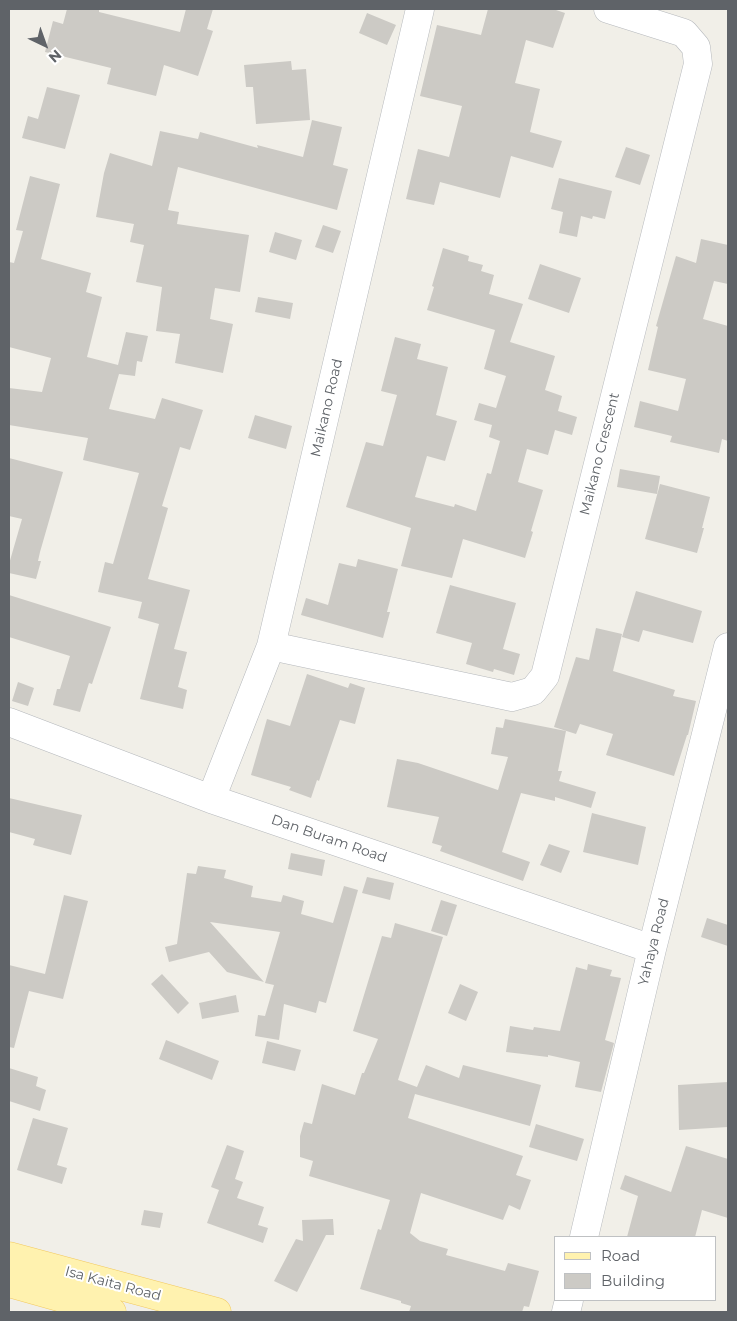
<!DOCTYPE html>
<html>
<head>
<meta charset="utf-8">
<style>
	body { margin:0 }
	#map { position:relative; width:737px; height:1321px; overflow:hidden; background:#f1efe8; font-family:Montserrat,sans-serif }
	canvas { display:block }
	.frame { position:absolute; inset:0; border:10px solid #5f6368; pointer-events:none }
	.legend { position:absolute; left:554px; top:1236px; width:162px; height:65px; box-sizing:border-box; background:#fff; border:1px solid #bfc1c3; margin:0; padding:6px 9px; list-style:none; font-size:15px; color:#5f6368 }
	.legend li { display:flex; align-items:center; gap:10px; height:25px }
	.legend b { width:25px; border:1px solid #bfc1c3 }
	.north { position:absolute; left:20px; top:20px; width:50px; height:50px; -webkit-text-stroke:4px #fff; paint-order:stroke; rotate:138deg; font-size:14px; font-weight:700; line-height:20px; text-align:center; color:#5f6368 }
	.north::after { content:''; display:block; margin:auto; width:18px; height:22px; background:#5f6368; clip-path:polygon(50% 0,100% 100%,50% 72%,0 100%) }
</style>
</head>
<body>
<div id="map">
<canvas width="737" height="1321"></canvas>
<div class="frame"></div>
<ul class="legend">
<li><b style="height:6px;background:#fff2af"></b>Road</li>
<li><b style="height:14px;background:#cccac5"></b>Building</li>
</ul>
<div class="north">N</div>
</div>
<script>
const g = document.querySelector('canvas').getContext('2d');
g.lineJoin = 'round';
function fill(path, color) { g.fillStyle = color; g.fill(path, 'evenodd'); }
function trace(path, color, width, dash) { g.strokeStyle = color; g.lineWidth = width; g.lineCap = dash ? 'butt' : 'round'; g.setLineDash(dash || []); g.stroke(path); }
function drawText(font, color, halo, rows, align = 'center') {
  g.font = font + ' Montserrat,sans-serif'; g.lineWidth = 4; g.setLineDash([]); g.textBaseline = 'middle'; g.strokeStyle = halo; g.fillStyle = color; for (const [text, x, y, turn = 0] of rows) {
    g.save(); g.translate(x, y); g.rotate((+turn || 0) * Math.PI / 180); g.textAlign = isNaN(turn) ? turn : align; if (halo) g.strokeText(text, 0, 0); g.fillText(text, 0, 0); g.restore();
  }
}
fill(new Path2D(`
	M67 9H99V12L180 32 186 9H213L207 29 213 31 198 76 164 65 156 96 107 84 111 68 45 52 53 21 63 24Z
	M488 9H553L565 13 553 48 526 40 515 83 540 89 530 132 562 141 553 168 511 156 500 198 440 182 434 205 406 199 418 149 449 157 462 106 420 96 437 25 481 35Z
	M367 13 396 25 387 45 359 33Z
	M291 61 292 70 306 69 310 120 256 124 253 87H246L244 65Z
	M47 87 80 95 65 149 22 138 28 116 38 119Z
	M312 120 342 127 333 165 348 169 337 210 178 167 168 210 179 212 177 224 249 235 240 292 215 288 210 319 233 324 223 373 175 363 180 334 156 331 162 287 136 282 144 245 130 242 134 224 96 217 104 173 110 153 152 166 160 131 198 139 200 132 258 148 257 145 303 157Z
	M626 147 650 155 640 185 615 177Z
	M30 176 60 184 41 259 91 273 86 292 102 297 87 357 118 365 126 332 148 336 142 362 137 361 135 376 119 374 109 409 155 419 162 398 203 410 190 450 180 447 162 506 168 508 148 579 190 590 174 649 187 652 178 687 187 690 183 709 140 699 159 624 138 618 142 602 98 592 105 562 113 564 139 473 83 460 88 438 9 425V388L42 392 51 358 9 347V262L14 263 23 231 16 230Z
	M559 178 612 191 605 219 593 216 592 219 581 216 577 237 559 233 563 212 551 209Z
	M323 225 341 231 333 253 315 247Z
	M275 232 302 240 296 260 269 252Z
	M701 239 728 245V284L714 281 703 319 728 326V441L722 439 719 453 670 442 672 436 634 427 640 401 678 411 686 379 648 370 658 327 656 326 676 256 696 263Z
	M443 248 469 256 468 261 483 265 481 271 494 275 489 294 523 304 510 342 555 356 545 390 562 396 558 411 577 417 572 435 555 430 548 455 527 449 518 482 543 490 531 531 533 532 525 558 463 539 452 578 401 566 411 528 346 507 366 442 383 446 397 395 381 391 395 337 421 344 417 359 448 367 436 415 457 421 445 461 427 456 415 497 454 507 455 504 476 511 487 473 491 474 500 441 489 437 492 425 474 420 479 403 496 408 506 376 484 369 495 330 427 310 434 287 432 286Z
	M540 264 581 278 569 313 528 299Z
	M258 297 293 303 290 319 255 312Z
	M255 415 292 426 286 449 248 438Z
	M9 458 63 472 40 552 38 561H41L36 579 9 573V564L22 519 9 516Z
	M620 469 660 476 657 494 617 487Z
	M660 484 710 497 702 528H704L697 553 645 539Z
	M358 559 398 569 387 612H390L383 638 301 615 306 598 328 605 339 563 356 567Z
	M450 585 516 603 503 649 520 654 514 675 494 669 493 672 466 664 472 643 436 633Z
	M636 591 702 611 693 643 643 630 639 642 622 637Z
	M9 595 111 627 92 684 89 683 80 712 53 705 57 689H60L70 656 9 637Z
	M596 628 622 634 613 671 675 690 673 696 696 701 688 735H687L674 776 606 755 613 734 580 724 576 734 554 727 576 657 589 660Z
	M307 674 348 688 350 683 365 688 355 724 340 720 319 781 317 780 311 798 289 790 291 787 251 775 267 719 290 726Z
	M18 682 34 688 28 706 12 701Z
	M505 719 566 731 558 771H562L559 781 596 792 591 808 555 797V801L521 793 502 852 530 862 523 881 440 851 442 846 432 843 439 817 387 807 397 759 418 763 498 790 508 757 491 754 496 727 503 728Z
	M9 798 82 815 71 855 33 845 35 839 9 832Z
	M592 813 646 827 638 865 583 852Z
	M549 844 570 851 561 873 540 865Z
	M291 853 325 860 322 876 288 869Z
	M198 866 226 870 224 878 253 886 251 897 281 902 283 895 304 901 301 914 333 923 344 886 358 890 326 1003 319 1001 316 1013 284 1004 279 1040 255 1036 258 1015 265 1016 274 985 265 983 280 932 210 922 264 982 227 972 209 952 169 962 165 947 177 944 187 873 196 874Z
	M367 877 394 883 390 900 362 893Z
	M64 895 88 901 63 999 29 991 14 1048 9 1047V965L45 974Z
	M441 900 457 905 447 936 431 931Z
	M707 918 728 925V946L701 937Z
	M395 923 443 937 398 1080 417 1087 426 1065 459 1078 463 1065 541 1085 530 1126 415 1094 408 1118 523 1156 516 1175 531 1180 520 1210 509 1205 503 1220 421 1193 410 1233 420 1241 448 1249 446 1255 505 1271 508 1263 539 1271 529 1307 524 1306 522 1312H409L411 1306 401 1303V1301L360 1289 378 1229 381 1230 390 1200 309 1176 313 1161 300 1157V1136L304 1122 312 1124 322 1084 355 1095 362 1073H364L378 1039 353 1031 382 936 391 938Z
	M588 964 612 970 610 976 621 978 605 1040 614 1043 601 1092 575 1087 580 1062 548 1055V1057L506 1052 510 1026 533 1030 534 1027 560 1031 576 967 587 970Z
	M162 974 189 1003 178 1014 151 984Z
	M460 984 478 992 466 1021 448 1013Z
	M236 995 239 1012 202 1019 199 1003Z
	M166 1040 219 1061 212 1080 159 1059Z
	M267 1041 301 1050 295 1071 262 1063Z
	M9 1068 38 1077 36 1086 46 1090 40 1111 9 1101Z
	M728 1082V1127L679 1130 678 1085Z
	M33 1118 68 1128 57 1165 67 1168 62 1184 17 1170Z
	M536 1124 584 1139 577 1161 529 1147Z
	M227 1145 244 1151 235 1179 243 1182 237 1198 264 1207 258 1225 268 1228 263 1243 207 1223 219 1190 211 1187Z
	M686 1146 728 1159V1218L702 1210 695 1237H627L638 1196 620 1189 625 1175 671 1192Z
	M144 1210 163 1213 160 1228 141 1225Z
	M333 1219 334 1235H326L297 1292 274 1281 296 1239 303 1241 302 1220Z`), '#cccac5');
const minor = new Path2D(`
	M271 646 512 697 533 691 545 676 698 64 696 47 684 33 608 9
	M9 722 211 799 652 949
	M211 799 271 646 420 9
	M584 1237 652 949 728 647
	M566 1312 569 1300`);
const major = new Path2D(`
	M9 1256 217 1312
	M9 1283 112 1312`);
trace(minor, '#b5b8bc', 29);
trace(major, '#f2c960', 29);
trace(minor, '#fff', 28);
trace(major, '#fff2af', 28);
drawText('14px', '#5f6368', '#fff', [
	["Maikano Road",327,408,-77],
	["Maikano Crescent",600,454,-76],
	["Dan Buram Road",329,839,19],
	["Yahaya Road",654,942,-76],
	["Isa Kaita Road",113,1284,15]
]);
</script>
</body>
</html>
